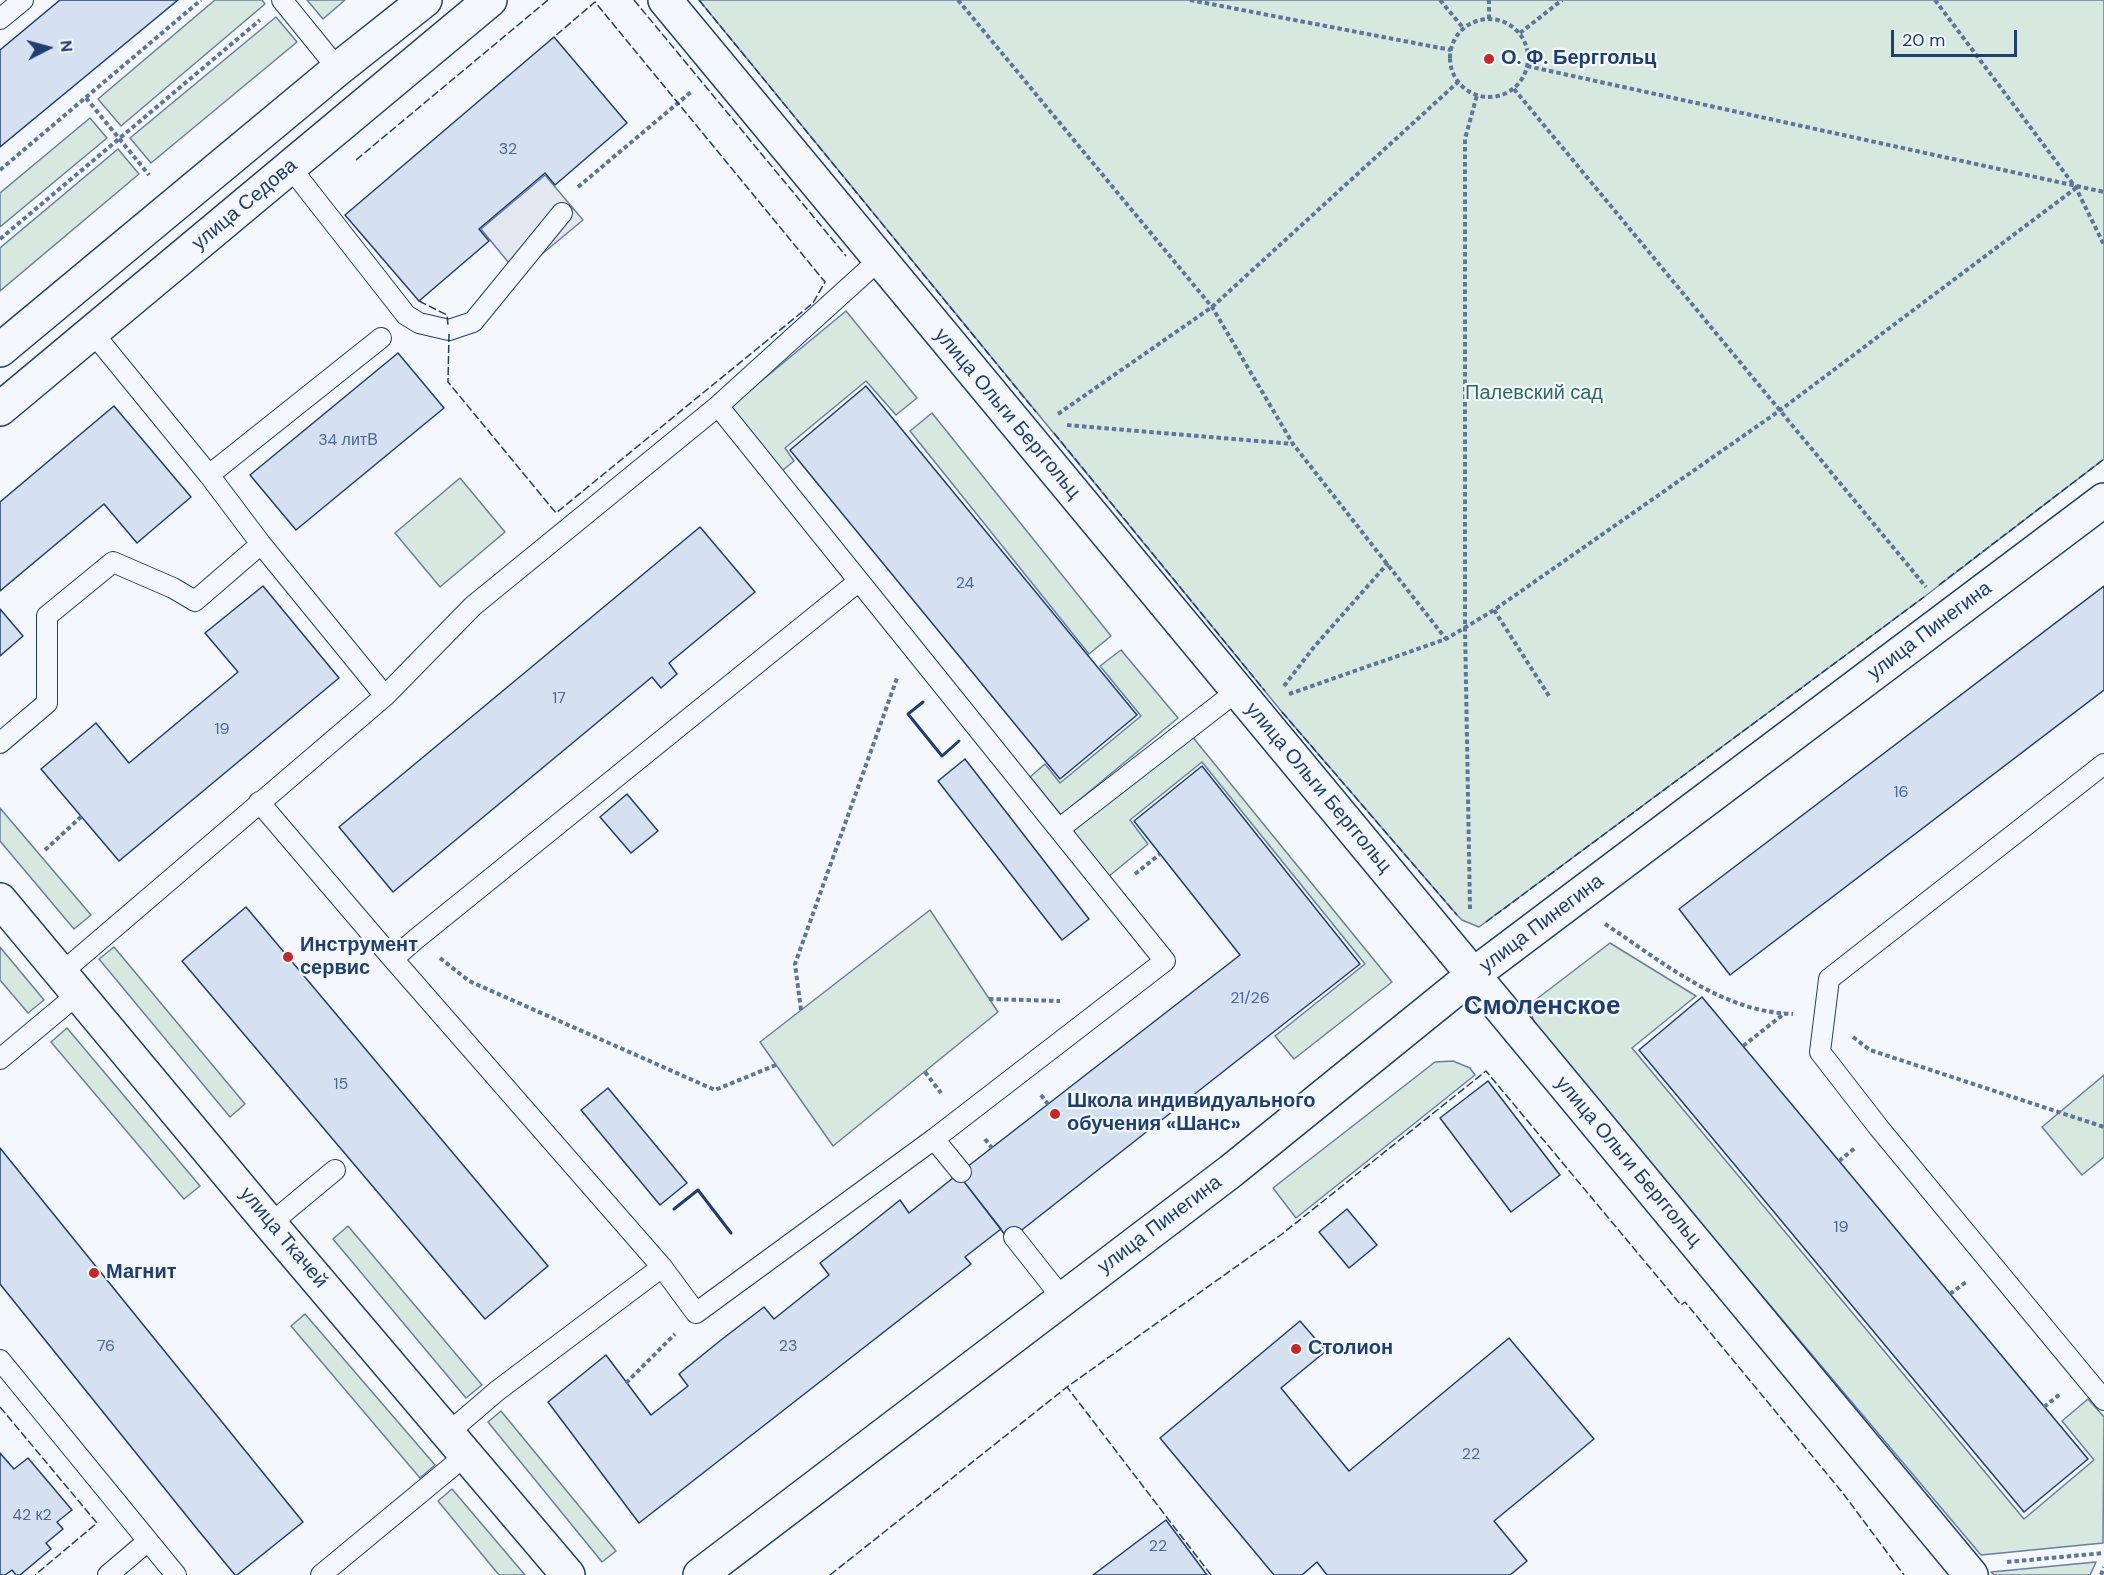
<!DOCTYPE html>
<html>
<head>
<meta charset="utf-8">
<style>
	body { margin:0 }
	#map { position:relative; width:2104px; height:1575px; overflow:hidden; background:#f4f7fb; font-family:"DM Sans",sans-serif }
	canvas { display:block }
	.north { position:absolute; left:18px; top:18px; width:60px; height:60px; -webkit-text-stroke:4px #f4f7fb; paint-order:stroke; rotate:84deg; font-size:16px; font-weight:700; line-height:24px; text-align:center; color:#1d3f73 }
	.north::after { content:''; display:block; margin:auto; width:21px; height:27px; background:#1d3f73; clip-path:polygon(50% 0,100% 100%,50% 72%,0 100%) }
	.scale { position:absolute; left:1891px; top:30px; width:126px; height:27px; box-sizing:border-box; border:3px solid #1d3f73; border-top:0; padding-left:8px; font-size:18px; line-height:21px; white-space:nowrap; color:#1d3f73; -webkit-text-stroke:4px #f4f7fb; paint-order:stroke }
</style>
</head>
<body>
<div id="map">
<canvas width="2104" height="1575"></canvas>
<div class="north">N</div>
<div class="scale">20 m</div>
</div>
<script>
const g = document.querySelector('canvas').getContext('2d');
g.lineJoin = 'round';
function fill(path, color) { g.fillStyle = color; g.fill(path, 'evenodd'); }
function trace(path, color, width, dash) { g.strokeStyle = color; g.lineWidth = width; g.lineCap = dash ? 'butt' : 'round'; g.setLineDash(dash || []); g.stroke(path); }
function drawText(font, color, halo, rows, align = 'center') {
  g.font = font + ' "DM Sans",sans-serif'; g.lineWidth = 4.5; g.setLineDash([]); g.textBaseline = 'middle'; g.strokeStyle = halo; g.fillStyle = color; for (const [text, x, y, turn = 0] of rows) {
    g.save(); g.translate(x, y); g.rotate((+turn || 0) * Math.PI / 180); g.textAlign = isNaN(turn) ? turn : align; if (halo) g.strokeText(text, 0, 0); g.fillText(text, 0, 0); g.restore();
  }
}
const green = new Path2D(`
	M215 0H262L265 4 121 126 98 99Z
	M307 0H345L323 19Z
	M699 0H2104V459L1924 597 1479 927 1462 920 1457 915 1282 712Z
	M276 17 297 42 151 163 130 138Z
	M90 118 107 138 0 227V193Z
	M118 149 139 174 0 291V248Z
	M846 311 917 398 896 415 866 381 785 448 794 461 777 475 725 411Z
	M932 413 1111 636 1089 654 910 431Z
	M460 478 505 532 440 587 395 533Z
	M1121 650 1178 718 1061 815 1030 777 1045 764 1060 783 1141 716 1100 666Z
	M1191 735 1392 982 1294 1059 1275 1036 1365 964 1202 762 1130 820 1148 844 1108 877 1072 832Z
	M0 808 91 915 74 929 0 841Z
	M930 910 998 1012 833 1146 760 1042Z
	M1610 943 1696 996 1632 1048 2024 1519 2094 1460 2062 1421 2088 1399 2104 1417 2103 1543 1981 1555 1535 1027 1531 1012 1534 1001Z
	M0 947 44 1000 28 1013 0 980Z
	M114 947 245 1104 230 1117 99 959Z
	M67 1028 200 1186 184 1199 51 1042Z
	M1453 1061 1470 1068 1475 1075 1296 1218 1273 1188 1435 1062Z
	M2104 1075V1157L2082 1175 2042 1127Z
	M348 1226 482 1385 466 1398 333 1239Z
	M305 1314 435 1465 420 1478 291 1326Z
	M501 1411 616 1551 602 1562 488 1422Z
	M452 1489 525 1575H499L438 1501Z
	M2096 1562 2090 1575H1994L1991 1572Z`);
fill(green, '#d7e8df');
trace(green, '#687fa3', 1.5);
const parking = new Path2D(`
	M545 175 583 220 518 274 481 229Z`);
fill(parking, '#e3e8f0');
trace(parking, '#687fa3', 1.5);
const building = new Path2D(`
	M60 0H178L0 147V50Z
	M554 37 627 123 555 185 545 173 479 229 489 241 419 301 345 215Z
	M398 353 444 408 296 530 250 475Z
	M866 386 1137 715 1060 779 790 450Z
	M114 406 191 497 137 543 104 504 0 591V502Z
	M700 527 755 592 669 663 677 674 661 688 652 677 393 892 339 827Z
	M263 586 339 678 119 861 41 769 96 723 129 763 238 672 205 633Z
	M2104 586V690L1730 975 1679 909Z
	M0 609 23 636 0 656Z
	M965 759 1089 919 1062 940 938 781Z
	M1202 766 1360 964 1009 1240 958 1174 1240 955 1134 821Z
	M627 794 658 831 631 853 600 817Z
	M246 907 548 1266 485 1319 182 961Z
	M1702 997 2088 1459 2024 1512 1639 1050Z
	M1488 1081 1560 1175 1511 1212 1440 1118Z
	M608 1088 687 1183 660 1205 581 1110Z
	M0 1148 303 1522 237 1575H235L198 1530 0 1284Z
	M958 1174 1001 1229 965 1257 971 1264 639 1523 548 1402 606 1355 651 1415 688 1386 679 1374 721 1340 764 1307 774 1319 829 1275 820 1263 860 1232 900 1200 909 1213Z
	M1347 1209 1377 1245 1349 1268 1319 1232Z
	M1300 1321 1326 1351 1281 1388 1349 1471 1509 1338 1594 1439 1494 1521 1527 1561 1510 1575H1327L1317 1562 1302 1575H1274L1160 1438Z
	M0 1453 14 1469 28 1458 72 1510 57 1522 63 1529 46 1543 51 1549 20 1575H16L12 1570 5 1575H0Z
	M1166 1520 1207 1575H1093Z`);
fill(building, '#d5e0f0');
trace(building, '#1d3f73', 1.5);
const lane = new Path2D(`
	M282 0 338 69
	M0 19 23 0
	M290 167 406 315 419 323 449 330 473 322 562 213
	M93 333 209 475 261 544 385 696
	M718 406 1165 961 934 1139 696 1313 662 1267 393 959 416 939 859 581
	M209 475 381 338
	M0 743 47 703V616L113 562 173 588 195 601 261 544
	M2104 764 1829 979 1820 1052 1879 1128 2104 1400
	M259 802 393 959
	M1059 829 1237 691
	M60 974 385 696 473 606 718 406 879 260
	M0 1059 78 994
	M934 1139 961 1172
	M270 1224 335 1170
	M1014 1237 1063 1299
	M0 1360 176 1575
	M448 1433 497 1391 662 1267
	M108 1575 148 1541
	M321 1575 466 1455`);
const street = new Path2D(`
	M665 0 1971 1575
	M0 900 270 1224 568 1575
	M700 1575 1231 1171 1473 975 2104 500`);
const secondary = new Path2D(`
	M0 350 338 69 425 0
	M0 409 490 0`);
trace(lane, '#1d3f73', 22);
trace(street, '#1d3f73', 36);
trace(secondary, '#1d3f73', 36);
trace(new Path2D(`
	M958 0 1212 307 1293 444 1446 639
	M1190 0 1451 50
	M1440 0 1464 29
	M1935 0 2076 188 2104 245
	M1489 19V0
	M1450 58a39 39 0 1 1 78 0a39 39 0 1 1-78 0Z
	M1520 33 1562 0
	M1527 66 2104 192
	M1514 89 1926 587
	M86 98 149 175
	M0 170 201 0
	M578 187 691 92
	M0 239 260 20
	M1058 414 1212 307 1458 82
	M1067 425 1293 444
	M1494 610 1549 696
	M1284 686 1314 647 1388 563
	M1289 694 1446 639 1494 610 1779 411 2076 188
	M45 850 82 816
	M1135 874 1160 854
	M1470 909 1465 627V139L1477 95
	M1605 924C1663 962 1721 1012 1793 1014
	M440 958 469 981 715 1090 776 1065
	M989 999 1060 1001
	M801 1010 795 964 897 678
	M1853 1037 1870 1050 2104 1127
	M1743 1046 1785 1013
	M925 1072 941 1093
	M1041 1095 1048 1104
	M985 1139 992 1148
	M1839 1161 1855 1148
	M1950 1294 1966 1282
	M626 1383 675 1334
	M2044 1407 2060 1394
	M2007 1562 2104 1553
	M2101 1575 2104 1567`), '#5e769c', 4, [4.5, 3]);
trace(lane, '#f4f7fb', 20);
trace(street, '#f4f7fb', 33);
trace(secondary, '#f4f7fb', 33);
trace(new Path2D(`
	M634 0 846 256
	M699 0 1036 412
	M356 160 548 0
	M419 301 447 315 448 325
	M449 334 448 382 556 513 813 303 825 282 595 2 554 37
	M1054 433 1265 691
	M1939 585 2104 459
	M1282 712 1457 915
	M1486 922 1924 597
	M0 1407 97 1523 35 1575
	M830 1575 1067 1387
	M1211 1575 1067 1387 1282 1234 1486 1071 1681 1305 1685 1302 1842 1492 1904 1575`), '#1d3f73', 1.5, [8, 3]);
trace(new Path2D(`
	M923 702 908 714 942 756 959 741
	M674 1209 698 1190 731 1233`), '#1d3f73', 3);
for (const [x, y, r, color] of [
	[1489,59,6,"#c62828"],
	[288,957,6,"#c62828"],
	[1055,1114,6,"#c62828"],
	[94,1273,6,"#c62828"],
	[1296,1349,6,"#c62828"]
]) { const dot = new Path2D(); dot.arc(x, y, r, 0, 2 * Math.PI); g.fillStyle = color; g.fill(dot); trace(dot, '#f4f7fb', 2); }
drawText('16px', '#4b6792', null, [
	["32",508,150],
	["34 литВ",348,441],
	["24",965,584],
	["17",559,699],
	["19",222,730],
	["16",1901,793],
	["21/26",1250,999],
	["15",341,1085],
	["19",1841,1228],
	["76",106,1347],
	["23",788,1347],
	["22",1471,1455],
	["42 к2",32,1516],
	["22",1158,1547]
]);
drawText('bold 20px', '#1d3f73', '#f4f7fb', [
	["О. Ф. Берггольц",1501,59],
	["Инструмент",300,946],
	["сервис",300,969],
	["Школа индивидуального",1067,1102],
	["обучения «Шанс»",1067,1125],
	["Магнит",106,1273],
	["Столион",1308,1349]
], 'left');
drawText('20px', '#1d3f73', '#f4f7fb', [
	["улица Седова",245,205,-40],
	["улица Ольги Берггольц",1007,414,50],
	["улица Пинегина",1930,631,-37],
	["улица Ольги Берггольц",1318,788,50],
	["улица Пинегина",1542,924,-37],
	["улица Ольги Берггольц",1628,1162,50],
	["улица Пинегина",1160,1225,-37],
	["улица Ткачей",283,1238,50]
]);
drawText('20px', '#2c6c60', '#f4f7fb', [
	["Палевский сад",1534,394]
]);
drawText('bold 26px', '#1d3f73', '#f4f7fb', [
	["Смоленское",1542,1007]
]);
</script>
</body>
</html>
